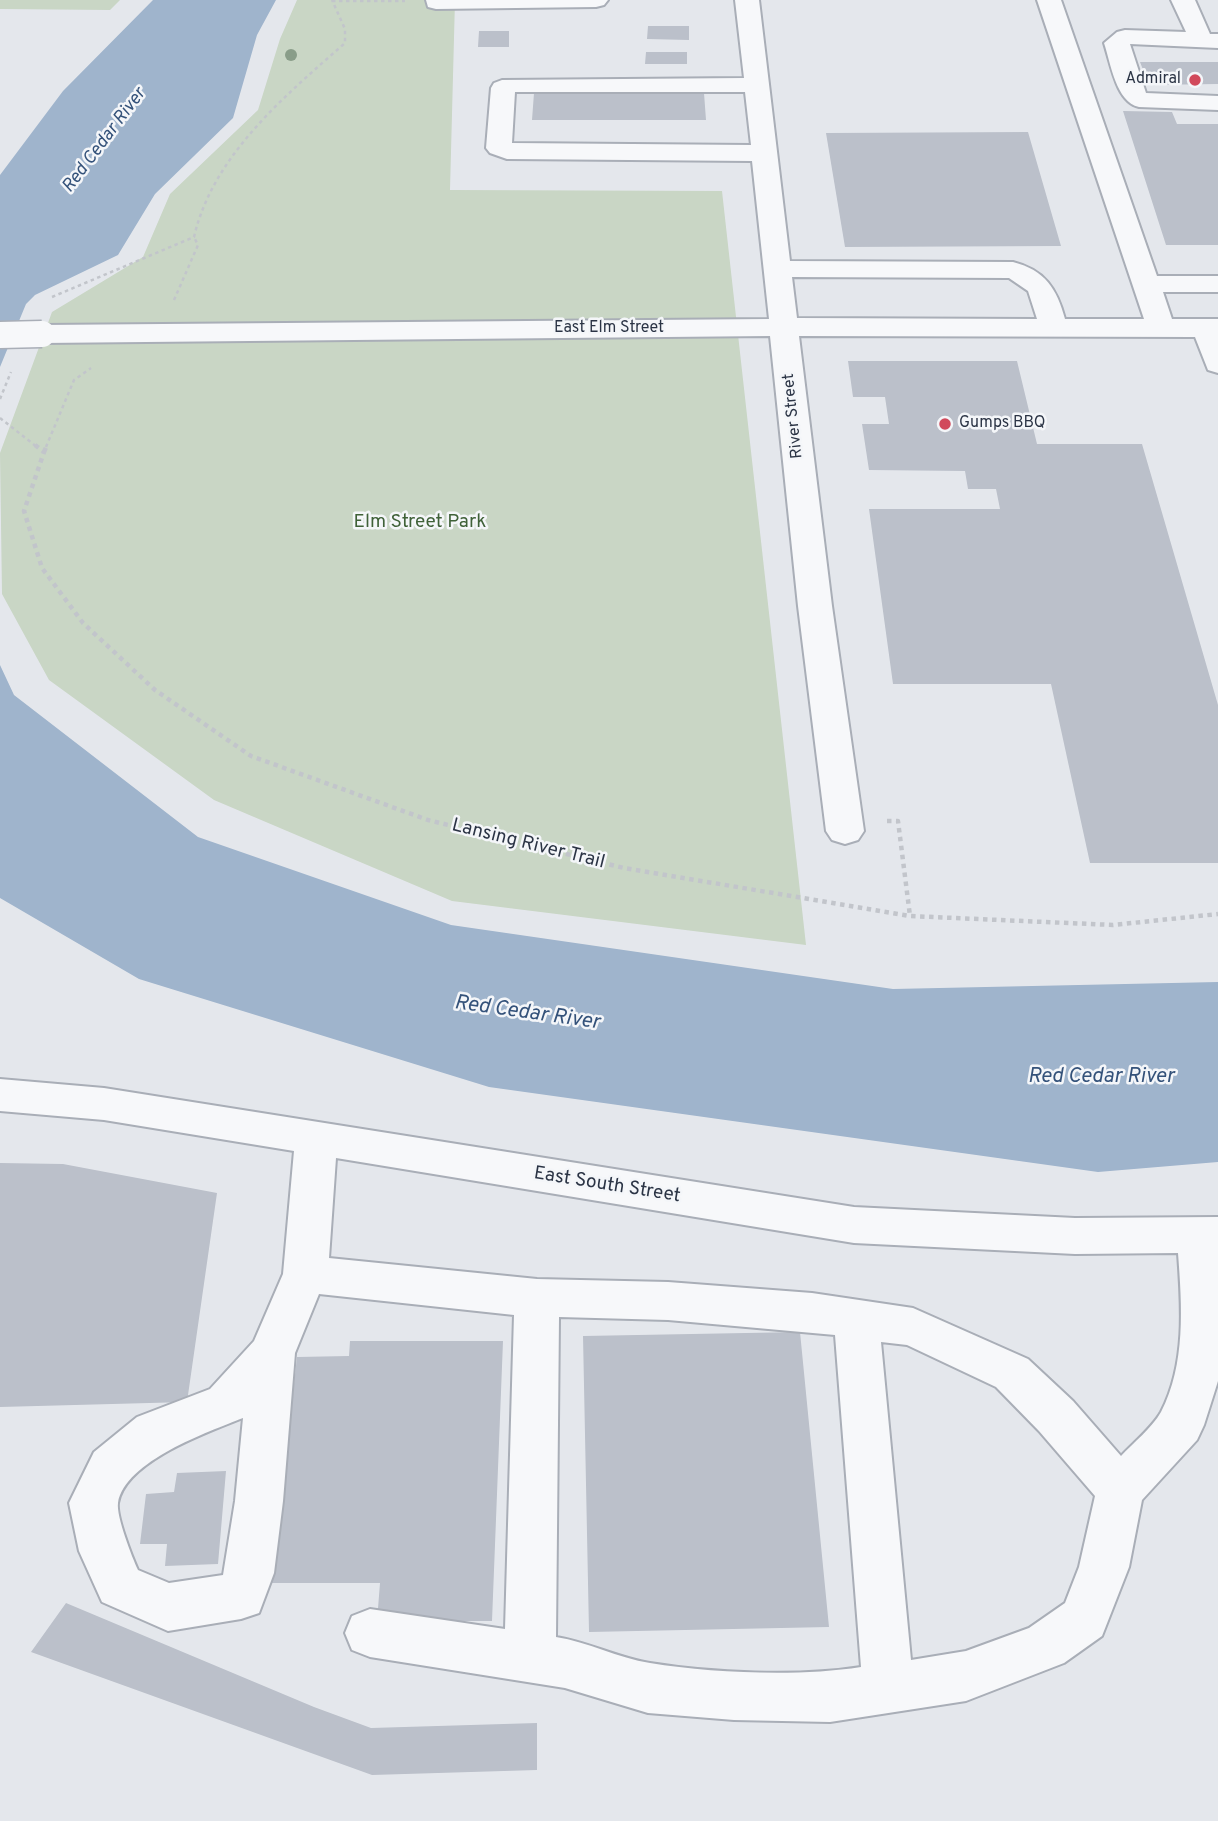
<!DOCTYPE html>
<html>
<head>
<meta charset="utf-8">
<style>
	body { margin:0 }
	canvas { display:block; background:#e4e7ec }
</style>
</head>
<body>
<canvas width="1218" height="1821"></canvas>
<script>
const g = document.querySelector('canvas').getContext('2d');
g.lineJoin = 'round';
function fill(path, color) { g.fillStyle = color; g.fill(path, 'evenodd'); }
function trace(path, color, width, dash) { g.strokeStyle = color; g.lineWidth = width; g.lineCap = dash ? 'butt' : 'round'; g.setLineDash(dash || []); g.stroke(path); }
function drawText(font, color, halo, rows, align = 'center') {
  g.font = font + ' Overpass,sans-serif'; g.lineWidth = 5; g.setLineDash([]); g.textBaseline = 'middle'; g.strokeStyle = halo; g.fillStyle = color; for (const [text, x, y, turn = 0] of rows) {
    g.save(); g.translate(x, y); g.rotate((+turn || 0) * Math.PI / 180); g.textAlign = isNaN(turn) ? turn : align; if (halo) g.strokeText(text, 0, 0); g.fillText(text, 0, 0); g.restore();
  }
}
fill(new Path2D(`
	M0 0H120L110 10 0 9Z
	M297 0H455L450 190 722 191 806 945 452 901 214 800 49 680 2 594 0 453 52 312 143 257 170 194 258 110 280 39Z`), '#c9d6c5');
fill(new Path2D(`
	M153 0H276L257 35 233 118 155 194 118 255 35 295 26 304 0 367V175L63 91Z
	M0 665 14 695 198 837 451 925 893 989 1218 982V1162L1098 1172 489 1087 139 979 0 898Z`), '#9fb4cc');
fill(new Path2D(`
	M648 26H689V40L647 39Z
	M479 31H509V47H478Z
	M646 52H687V64H645Z
	M1140 62H1218V84L1149 85Z
	M534 93H704L706 120H532Z
	M1123 111 1172 112 1177 124H1218V245H1166Z
	M1028 132 1061 246 845 247 826 133Z
	M848 361H1017L1037 444H1142L1218 705V863H1090L1051 684H893L869 509H1000L996 489H968L965 471 869 470 862 424H889L885 397H853Z
	M0 1163 63 1164 217 1193 187 1402 0 1407Z
	M800 1332 829 1627 589 1632 583 1336Z
	M350 1341H503L492 1621H377L380 1583H272L297 1357 349 1356Z
	M226 1471 218 1564 165 1566 167 1544H140L146 1494 174 1492 177 1473Z
	M66 1603 314 1707 371 1728 537 1723V1770L372 1775 31 1652Z`), '#bbc0ca');
const minor = new Path2D(`
	M426 0H608L604 5 596 7 436 9 428 7Z
	M735 0H759L790 261 1013 262C1045 270 1057 289 1065 319H1144L1037 0H1061L1157 276H1218V292H1163L1172 319H1218V373L1208 370 1195 337 799 336 832 606 864 831 858 840 845 844 832 840 826 831 798 606 770 336 42 343 32 340 28 334 32 328 42 325 769 319 752 161 507 159 490 153 486 148 491 88 494 83 502 80 744 78ZM515 92H745L751 145 512 143ZM792 277 1009 278 1028 291 1037 319 797 318Z
	M1171 0H1195L1210 34H1218V48L1130 44 1146 93 1218 96V110L1139 107C1116 102 1111 64 1104 43L1117 32 1125 30 1186 32Z
	M0 1079 104 1088 854 1207 1075 1218 1218 1217V1381L1204 1425 1197 1440 1142 1500 1129 1567 1102 1636 1064 1663 966 1701 830 1722 734 1720 648 1713 565 1688 370 1657 352 1650 345 1633 352 1616 370 1609 505 1629 514 1315 319 1294 295 1353 283 1501 274 1573 259 1613 241 1619 168 1631 102 1602 79 1551 69 1503 94 1452 137 1417 210 1389 254 1341 283 1274 294 1151 104 1120 0 1111ZM336 1158 854 1243 1075 1254 1178 1253C1182 1306 1186 1364 1161 1412 1152 1428 1133 1443 1121 1456L1073 1401 1028 1359 913 1308 812 1293 668 1282 537 1279 329 1258ZM559 1317 668 1320 835 1335 861 1667C798 1677 712 1673 650 1663 618 1658 588 1642 556 1637ZM881 1342 907 1345 996 1387 1039 1431 1095 1496 1079 1567 1065 1603 1029 1628 966 1651 911 1660ZM243 1418 235 1501 223 1575 169 1583 138 1570C132 1557 116 1516 118 1503 125 1461 208 1432 243 1418Z`);
trace(minor, '#a9aeb7', 4);
trace(new Path2D(`
	M332 1H405
	M52 297 194 237C213 155 285 96 345 43V29L332 0
	M174 300 198 245 194 237
	M0 399 11 372
	M0 418 37 447
	M46 447 74 380 91 368`), '#c2c5cb', 2.5, [3.5, 3.5]);
trace(new Path2D(`
	M35 445 44 452 24 511 42 568 83 623 155 690 251 756 428 820 624 868 910 916 1113 925 1218 914
	M44 452 47 445
	M887 821H898L910 916`), '#c2c5cb', 4.5, [4.5, 4.5]);
fill(minor, '#f7f8fa');
const minorBridge = new Path2D(`
	M0 335 42 334`);
trace(minorBridge, '#a9aeb7', 29, []);
trace(minorBridge, '#f7f8fa', 26);
g.fillStyle = '#899d89';
for (const [x, y] of [
	[291,55]
]) { g.beginPath(); g.arc(x, y, 6, 0, 2 * Math.PI); g.fill(); }
for (const [x, y, r, color] of [
	[1195,80,7,"#d1495b"],
	[945,424,7,"#d1495b"]
]) { const dot = new Path2D(); dot.arc(x, y, r, 0, 2 * Math.PI); g.fillStyle = color; g.fill(dot); trace(dot, '#f4f6f9', 2.5); }
drawText('16px', '#2b3445', '#f4f6f9', [
	["Admiral",1181,80],
	["Gumps BBQ",959,424,"left"]
], 'right');
drawText('16px', '#2b3445', '#f4f6f9', [
	["East Elm Street",609,329],
	["River Street",794,416,-96]
]);
drawText('italic 18px', '#34527a', '#f4f6f9', [
	["Red Cedar River",105,141,-53]
]);
drawText('19px', '#3f6138', '#f4f6f9', [
	["Elm Street Park",420,523]
]);
drawText('19px', '#2b3445', '#f4f6f9', [
	["Lansing River Trail",528,845,14],
	["East South Street",607,1186,9]
]);
drawText('italic 21px', '#34527a', '#f4f6f9', [
	["Red Cedar River",527,1014,8],
	["Red Cedar River",1101,1078]
]);
</script>
</body>
</html>
